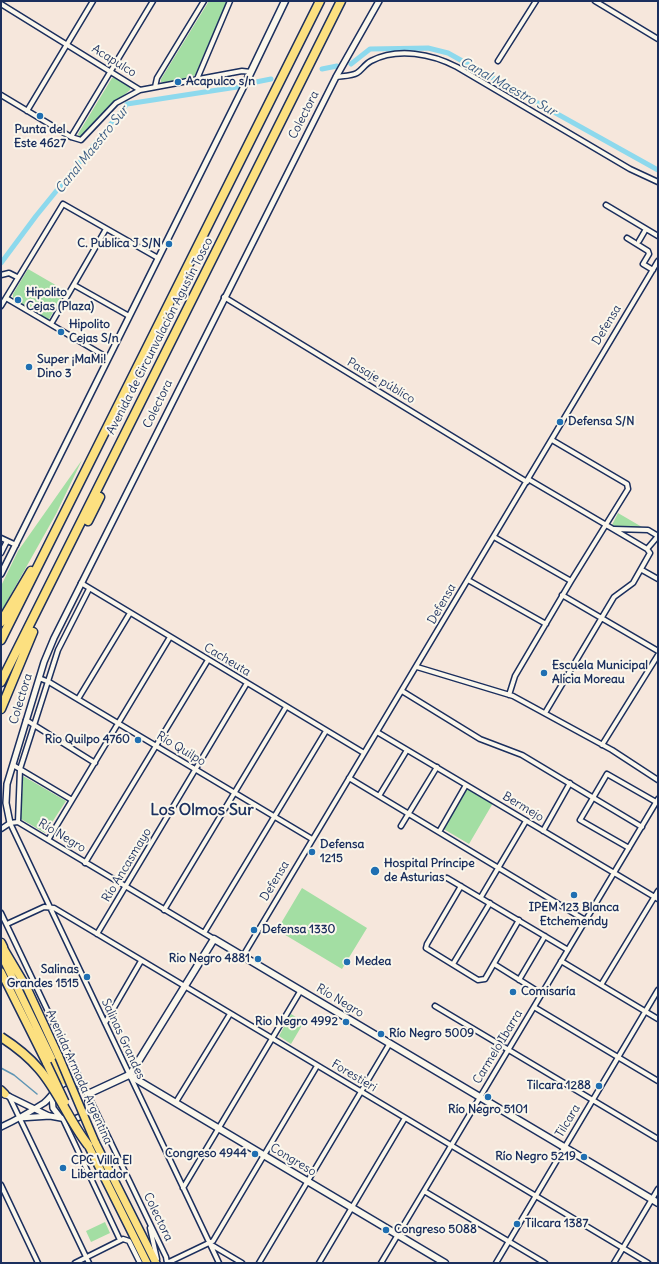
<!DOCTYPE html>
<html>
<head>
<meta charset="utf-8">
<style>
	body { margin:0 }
	#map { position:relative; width:659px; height:1264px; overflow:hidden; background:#f6e7dc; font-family:Delius,sans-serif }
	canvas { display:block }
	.frame { position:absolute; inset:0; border:2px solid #1b2f5e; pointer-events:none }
</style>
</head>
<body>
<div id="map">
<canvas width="659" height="1264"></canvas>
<div class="frame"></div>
</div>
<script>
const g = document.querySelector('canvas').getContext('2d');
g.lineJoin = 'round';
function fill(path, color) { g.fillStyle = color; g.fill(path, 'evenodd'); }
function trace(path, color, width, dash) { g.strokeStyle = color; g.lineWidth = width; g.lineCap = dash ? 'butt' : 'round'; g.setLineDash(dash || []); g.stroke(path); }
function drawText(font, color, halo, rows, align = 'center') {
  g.font = font + ' Delius,sans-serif'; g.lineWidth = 4; g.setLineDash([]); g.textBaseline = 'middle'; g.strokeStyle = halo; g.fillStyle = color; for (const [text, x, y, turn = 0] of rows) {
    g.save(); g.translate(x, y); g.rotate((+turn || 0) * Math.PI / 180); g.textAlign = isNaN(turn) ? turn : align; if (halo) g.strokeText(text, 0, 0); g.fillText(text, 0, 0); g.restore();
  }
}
fill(new Path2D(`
	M209 1H227L195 75 191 78 164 83 161 82V79Z
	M117 77 130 85V90L100 115 81 136H79L78 134 112 78Z
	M28 269 66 291 49 319H46L13 299V294Z
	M82 460 56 514 1 612V586L18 551Z
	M618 513 642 527H611Z
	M23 776 66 801 45 833 21 819Z
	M466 787 493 803 469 844 442 828Z
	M302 888 367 928 342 969 277 930Z
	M291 1014 304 1022 291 1044 279 1036Z
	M105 1222 110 1233 91 1242 86 1231Z`), '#a3dea3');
trace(new Path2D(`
	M1 1068 14 1075 37 1094`), '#5f95b4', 1.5);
trace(new Path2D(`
	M351 64 370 49 428 48 448 53 658 170
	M322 69 337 66
	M256 82 271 79
	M1 263 36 216 127 104 237 87`), '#8dd9ed', 5);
const minor = new Path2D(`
	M595 1 658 39
	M1 4 140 90
	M498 61 536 1
	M336 77C342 76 352 76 357 73 362 70 365 64 371 61 398 47 432 54 457 67L630 169 658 182
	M197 79 230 1
	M155 87 157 78 204 1
	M1 95 71 137 81 140 116 103 140 90 242 71 251 72
	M27 111 93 1
	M71 137 153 1
	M606 205 658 236
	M627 238 648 251 649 254 643 264 653 270
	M639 241 646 229
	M1 275 9 273 17 277
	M74 285 129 316
	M224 297 527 482
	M6 298 108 358
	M1 306 63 204 158 258
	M51 324 106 229
	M528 479 647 549 650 553 633 583 614 597 545 713
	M614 529 648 530 658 536 647 549
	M494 537 571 581
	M1 538 16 545
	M1 553 7 541
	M642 570 658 579
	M468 580 546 624
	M81 583 364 753
	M562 595 658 651
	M417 667 513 696 612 750 658 780
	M39 678 49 682 312 839
	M402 691 480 739 522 755 642 827
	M509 695 515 676 571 581 628 489 627 484 552 440
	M78 699 130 613
	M26 720 95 763
	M377 732 658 899
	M602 745 658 655
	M13 765 72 800
	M349 778 585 920
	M379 796 407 750
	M18 822 20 769 58 650 89 589
	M10 823 219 1263
	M401 826 437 767
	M1 829 10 823 18 822 214 939
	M543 831 570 783
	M439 832 466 785
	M48 840 170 637
	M629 848 580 820 607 774 656 802
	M85 863 208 660
	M447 878 568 950
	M461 886 427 944 426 948 478 980 485 979 519 920
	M481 897 526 821
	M164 910 286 707
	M1 913 84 1087
	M7 924 44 907 54 908 648 1263
	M204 933 326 731
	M97 934 247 683
	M243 956 658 261
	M561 961 658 1019
	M453 964 490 903
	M494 964 542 994
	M519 980 545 936
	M601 985 658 891
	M435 1006 658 1139
	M534 1007 658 1081
	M105 1023 141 961
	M88 1095 166 1257 167 1263
	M9 1096 89 1263
	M176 1102 230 1014
	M63 1119 120 1240
	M1 1185 38 1263
	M183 1188 301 990
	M424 1191 545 1263
	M150 1228 157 1259
	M210 1244 242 1263
	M75 1263 123 1239 129 1241 140 1263
	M167 1263 213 1241 317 1066
	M259 1263 390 1043
	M319 1263 405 1118
	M381 1263 658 799
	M496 1263 658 990
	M614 1263 658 1189`);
const tertiary = new Path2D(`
	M1 574 248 78
	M10 823 6 803 7 784 44 662 54 638 336 77 379 1
	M2 1093 49 1116
	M52 1096 53 1108 60 1117
	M1 1127C16 1120 30 1112 44 1103 52 1097 57 1085 67 1082 71 1081 75 1082 79 1084L88 1094V1107L82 1116 72 1120 50 1116 19 1118`);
const secondary = new Path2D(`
	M248 78 285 1
	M129 1075 445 1263
	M88 1094 129 1075 133 1070 214 939 658 1203`);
const primary = new Path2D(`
	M1 944 27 988 59 1057
	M1 954 62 1080 67 1082
	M1 972 47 1064
	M1 1090 5 1094
	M95 1142 156 1263
	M88 1145 147 1263`);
const motorway = new Path2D(`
	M88 521 100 497
	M1 622 31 571
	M1 640 320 1
	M1 682 341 1
	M1 709 33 632
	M1 943 3 947`);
trace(minor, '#1b2f5e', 7);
trace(tertiary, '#1b2f5e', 8);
trace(secondary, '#1b2f5e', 9);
trace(primary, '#1b2f5e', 10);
trace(motorway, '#1b2f5e', 11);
trace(minor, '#fbf7ec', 4);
trace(tertiary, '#fbf7ec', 5);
trace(secondary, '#fbf7ec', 6);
trace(primary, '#fce080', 7);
trace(motorway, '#fce080', 8);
const primaryBridge = new Path2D(`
	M59 1057 95 1142
	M47 1064 65 1102`);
const motorwayBridge = new Path2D(`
	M1 1037C15 1046 28 1056 39 1069 59 1092 69 1121 88 1145`);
trace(primaryBridge, '#1b2f5e', 10, []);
trace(motorwayBridge, '#1b2f5e', 11, []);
trace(primaryBridge, '#fce080', 7);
trace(motorwayBridge, '#fce080', 8);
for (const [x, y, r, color] of [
	[178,82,4,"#1f6fb2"],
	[40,116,4,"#1f6fb2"],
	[169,244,4,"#1f6fb2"],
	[18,300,4,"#1f6fb2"],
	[61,332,4,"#1f6fb2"],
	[29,367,4,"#1f6fb2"],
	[560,422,4,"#1f6fb2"],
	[544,673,4,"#1f6fb2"],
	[138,740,4,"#1f6fb2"],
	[312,852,4,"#1f6fb2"],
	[375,871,5,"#1f6fb2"],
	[574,895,4,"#1f6fb2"],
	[254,930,4,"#1f6fb2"],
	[258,959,4,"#1f6fb2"],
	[347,962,4,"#1f6fb2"],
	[87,977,4,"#1f6fb2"],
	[513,992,4,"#1f6fb2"],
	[346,1022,4,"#1f6fb2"],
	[381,1034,4,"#1f6fb2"],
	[599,1086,4,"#1f6fb2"],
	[488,1097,4,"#1f6fb2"],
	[255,1154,4,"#1f6fb2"],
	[584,1157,4,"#1f6fb2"],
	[63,1168,4,"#1f6fb2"],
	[517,1224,4,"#1f6fb2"],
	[386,1230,4,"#1f6fb2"]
]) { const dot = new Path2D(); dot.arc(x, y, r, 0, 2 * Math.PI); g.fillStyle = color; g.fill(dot); trace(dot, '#fbf7ec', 1.5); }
drawText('12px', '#1b2f5e', '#fbf7ec', [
	["Acapulco",114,61,32],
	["Colectora",304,115,-63],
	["Defensa",607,325,-59],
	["Avenida de Circunvalación Agustín Tosco",160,336,-63],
	["Pasaje público",381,381,31],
	["Colectora",158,404,-64],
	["Defensa",442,604,-60],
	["Cacheuta",227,660,31],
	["Colectora",21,699,-73],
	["Río Quilpo",181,749,31],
	["Bermejo",523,807,31],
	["Río Negro",62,836,31],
	["Río Ancasmayo",127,865,-59],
	["Defensa",275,881,-59],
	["Río Negro",340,1001,31],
	["Salinas Grandes",123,1039,65],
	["Carmelo Ibarra",498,1047,-59],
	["Forestieri",354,1076,31],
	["Avenida Armada Argentina",79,1077,66],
	["Tilcara",568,1121,-59],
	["Congreso",293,1160,31],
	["Colectora",158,1217,64]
]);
drawText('bold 12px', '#1b2f5e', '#fbf7ec', [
	["Acapulco s/n",186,82],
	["Punta del",40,130,"center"],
	["Este 4627",40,144,"center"],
	["C. Publica J S/N",161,244,"right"],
	["Hipolito",26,293],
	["Cejas (Plaza)",26,307],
	["Hipolito",69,325],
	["Cejas S/n",69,339],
	["Super ¡MaMi!",37,360],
	["Dino 3",37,374],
	["Defensa S/N",568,422],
	["Escuela Municipal",552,666],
	["Alicia Moreau",552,680],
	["Rio Quilpo 4760",130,740,"right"],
	["Defensa",320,845],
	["1215",320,859],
	["Hospital Príncipe",384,864],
	["de Asturias",384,878],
	["IPEM 123 Blanca",574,908,"center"],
	["Etchemendy",574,922,"center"],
	["Defensa 1330",262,930],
	["Rio Negro 4881",250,959,"right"],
	["Medea",355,962],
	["Salinas",79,970,"right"],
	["Grandes 1515",79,984,"right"],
	["Comisaría",521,992],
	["Rio Negro 4992",338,1022,"right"],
	["Río Negro 5009",389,1034],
	["Tilcara 1288",591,1086,"right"],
	["Río Negro 5101",488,1110,"center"],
	["Congreso 4944",247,1154,"right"],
	["Río Negro 5219",576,1157,"right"],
	["CPC Villa El",71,1161],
	["Libertador",71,1175],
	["Tilcara 1387",525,1224],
	["Congreso 5088",394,1230]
], 'left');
drawText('italic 13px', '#385a82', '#fbf7ec', [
	["Canal Maestro Sur",508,87,29],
	["Canal Maestro Sur",92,150,-51]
]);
drawText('bold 16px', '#1b2f5e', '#fbf7ec', [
	["Los Olmos Sur",202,810]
]);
</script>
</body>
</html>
